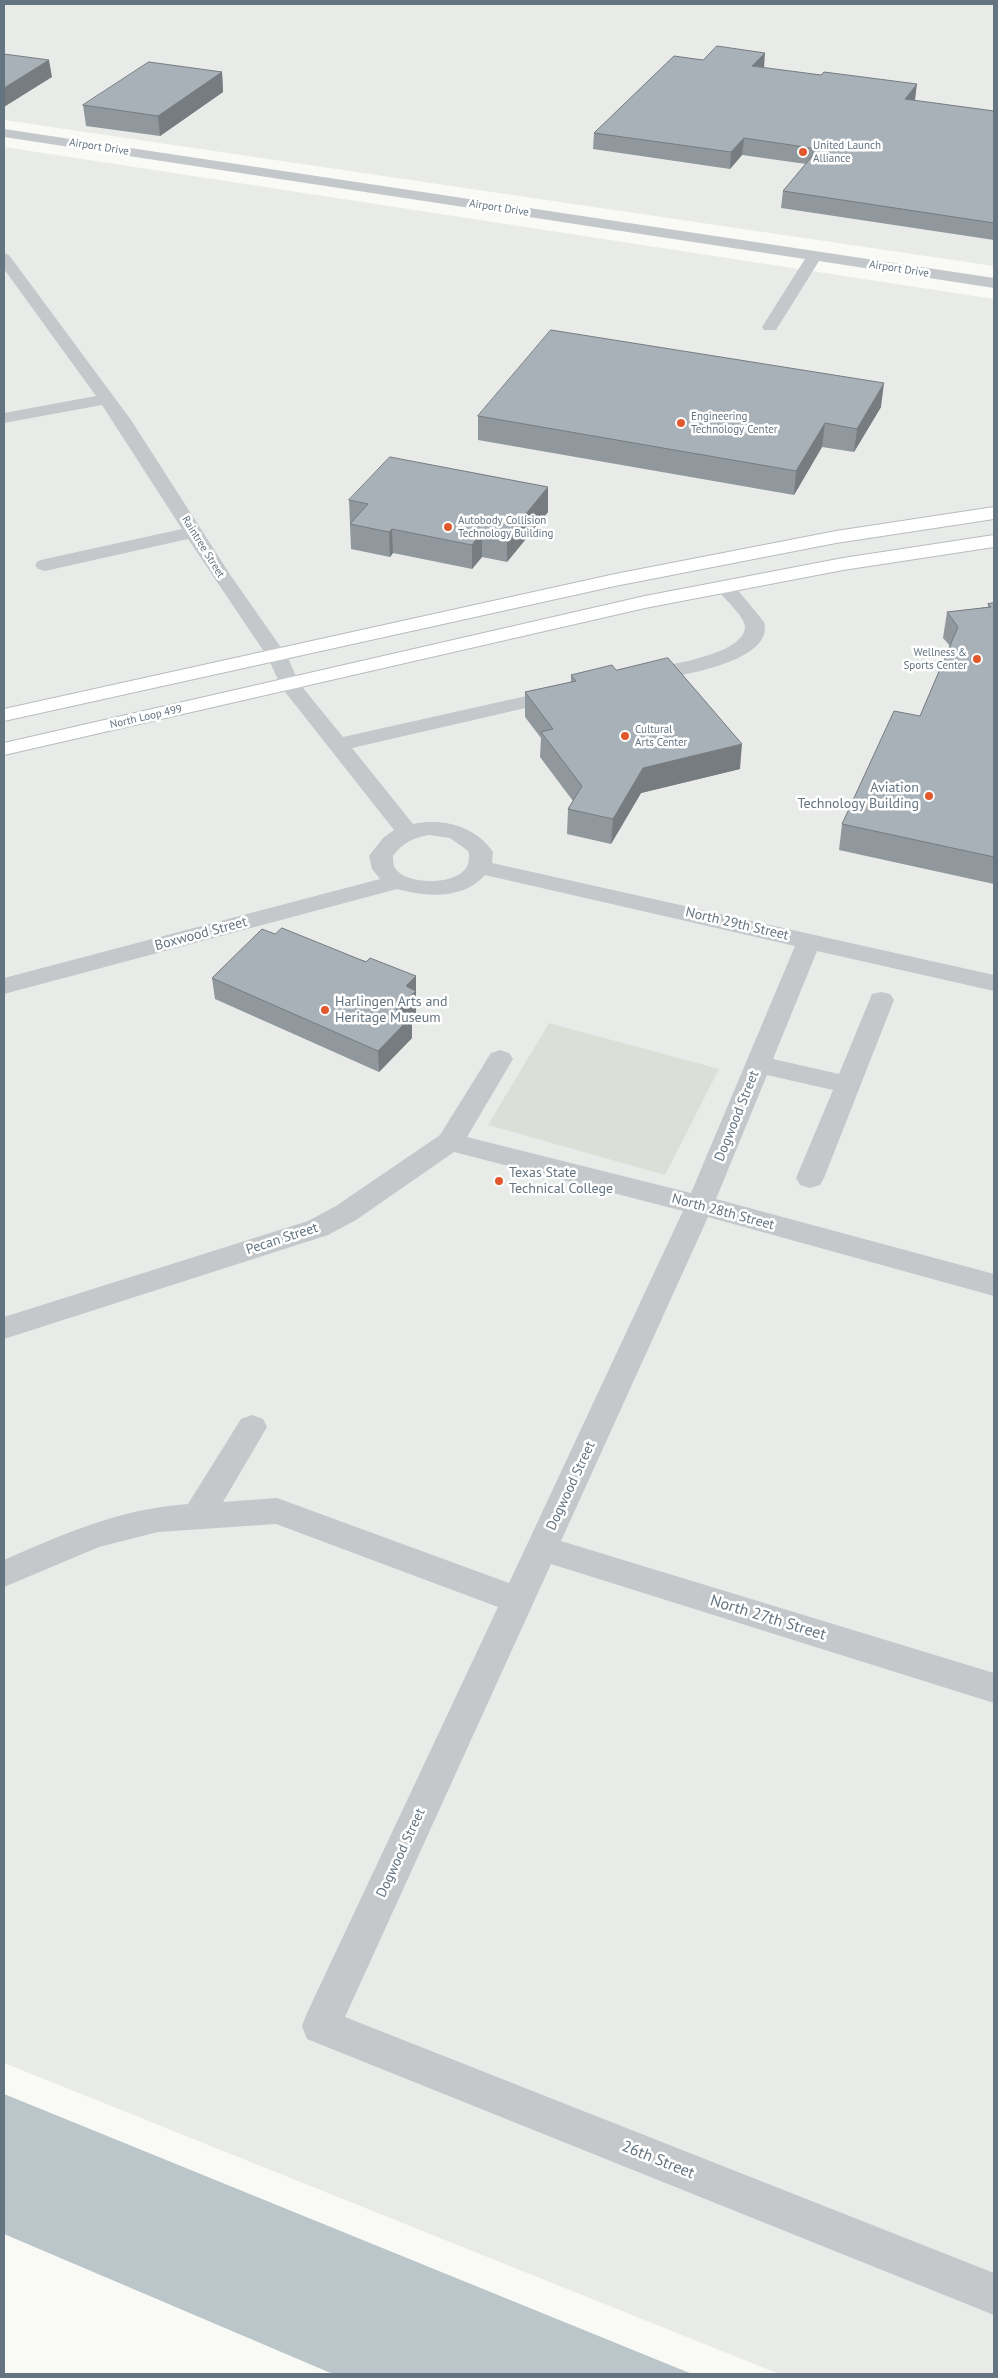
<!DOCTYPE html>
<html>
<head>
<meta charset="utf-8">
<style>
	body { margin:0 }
	#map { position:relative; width:998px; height:2378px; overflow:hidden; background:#f9f9f6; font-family:"PT Sans",sans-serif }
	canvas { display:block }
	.frame { position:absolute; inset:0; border:5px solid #647481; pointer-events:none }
</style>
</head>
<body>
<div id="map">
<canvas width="998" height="2378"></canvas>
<div class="frame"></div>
</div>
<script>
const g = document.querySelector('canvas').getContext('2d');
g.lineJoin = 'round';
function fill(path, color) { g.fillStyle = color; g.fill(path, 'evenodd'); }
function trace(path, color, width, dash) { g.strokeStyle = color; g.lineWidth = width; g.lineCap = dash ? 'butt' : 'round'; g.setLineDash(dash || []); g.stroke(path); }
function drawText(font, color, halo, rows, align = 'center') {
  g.font = font + ' "PT Sans",sans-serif'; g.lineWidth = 5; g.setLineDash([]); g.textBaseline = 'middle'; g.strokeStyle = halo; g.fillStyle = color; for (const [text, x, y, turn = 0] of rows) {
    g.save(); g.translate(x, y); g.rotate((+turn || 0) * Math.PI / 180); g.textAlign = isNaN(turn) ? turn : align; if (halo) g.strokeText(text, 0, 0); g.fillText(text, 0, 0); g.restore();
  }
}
fill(new Path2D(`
	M4 4H994V266L4 120Z
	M4 147 994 299V2374H779L4 2063Z`), '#e9ebe9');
fill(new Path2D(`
	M549 1023 719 1069 665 1175 488 1125Z`), '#dae0d7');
fill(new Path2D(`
	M4 2094 692 2374H333L4 2234Z`), '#bbc6ca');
const major = new Path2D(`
	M994 507V519L836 543 615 586 4 721V709L615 574 836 531Z
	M994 535V547L843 570 645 608 4 755V743L645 596 843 558Z`);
trace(major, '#b7bcbf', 2);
fill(new Path2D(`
	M4 129 994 278V288L819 261 776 330H764L762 327 805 259 4 137Z
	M4 253 9 255 131 420 231 576 287 656 299 683 343 737 562 688 569 690 573 694 569 698 352 748 413 824C443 818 475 826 493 852L492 863 994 975V991L817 951 773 1059 839 1074 872 994 881 992 890 994 894 1000 824 1178 820 1185 810 1188 800 1185 796 1178 833 1090 767 1075 716 1199 994 1274V1296L708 1217 561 1541 994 1673V1703L551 1564 345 2017 994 2273V2315L307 2039 302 2026 307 2013 498 1607 276 1524 158 1532 99 1547 4 1587V1560C66 1533 119 1509 188 1504L241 1419 252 1415 263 1419 267 1427 223 1502 277 1498 509 1583 683 1211 454 1152 356 1220 328 1235 4 1339V1317L308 1221 336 1206 440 1135 491 1053 500 1050 509 1053 513 1059 467 1137 691 1193 795 946 485 875C463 900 426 897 397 889L4 994V978L380 879 372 869 369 856 383 838 394 830 282 688 267 656 188 539 45 571 38 569 35 565 38 561 45 559 182 529 102 405 4 423V413L96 396 4 269ZM429 835 450 838 467 850 469 853C469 856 469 861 468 864 461 886 406 886 395 868 393 865 393 859 393 856 402 843 413 838 429 835Z
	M725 581 732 583 764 622C776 664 667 678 641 682L634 680 631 676 634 672C656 666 744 657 745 627 745 616 722 597 715 587L718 583Z`), '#c4c8cb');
fill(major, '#fff');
fill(new Path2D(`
	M703 60 764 68 915 100 914 101 994 111V240L781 208 783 191 806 164 742 155 730 169 593 149 594 133Z
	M222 72 223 92 160 136 86 126 83 105Z
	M881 407 854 452 822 447 794 495 478 440V416Z
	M548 487V512L507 562 482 557 472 569 393 553 390 557 351 549 349 500Z
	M994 603V884L839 850 842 824 920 716 950 646 943 638 947 612 988 607V604Z
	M616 670 740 769 641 793 611 844 567 834 568 809 573 801 540 757 541 738 525 717V692L571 682V675Z
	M275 934 416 976V1012L412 1017V1038L379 1072 215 999 212 978Z`), '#90989d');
fill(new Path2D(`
	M765 53 764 68 752 66Z
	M49 60 52 77 4 107V88Z
	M222 72 223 92 160 136 158 116Z
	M917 84 915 100 903 115 905 99Z
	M744 138 742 155 730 169 731 152Z
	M884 383 881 407 854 452 857 429Z
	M825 423 822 447 794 495 796 471Z
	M548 487V512L507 562V537Z
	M392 529 393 553 390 557 389 532Z
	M482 532V557L472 569V545Z
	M742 744 740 769 641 793 611 844 613 819 643 768Z
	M416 976V1012L412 1017V1038L379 1072 378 1051 406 986Z`), '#767c80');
const building = new Path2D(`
	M717 46 765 53 752 66 821 75 824 72 917 84 905 99 994 111V223L783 191 818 149 744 138 731 152 594 133 674 56 703 60Z
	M4 54 49 60 4 88Z
	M149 62 222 72 158 116 83 105Z
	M551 330 884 383 857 429 825 423 796 471 478 416Z
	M390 457 548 487 507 537 482 532 472 545 392 529 389 532 350 524 368 504 349 500Z
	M994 603V857L842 824 894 711 920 716 958 627 947 612 991 607 988 604Z
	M668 658 742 744 643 768 613 819 568 809 582 786 541 732 553 729 525 692 576 681 571 675 612 665 616 670Z
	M282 928 366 962 370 958 416 976 406 986 416 991 396 1009 412 1016 378 1051 212 978 262 929 275 934Z`);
fill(building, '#a8b1b7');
trace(building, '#767c80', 1);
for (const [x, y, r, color] of [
	[803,152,5,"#e2582d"],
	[681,423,5,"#e2582d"],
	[448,527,5,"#e2582d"],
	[977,659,5,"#e2582d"],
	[625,736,5,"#e2582d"],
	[929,796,5,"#e2582d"],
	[325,1010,5,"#e2582d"],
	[499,1181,5,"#e2582d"]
]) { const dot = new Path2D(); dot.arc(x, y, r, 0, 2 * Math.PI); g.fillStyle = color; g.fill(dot); trace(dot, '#fff', 2); }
drawText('11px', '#647481', '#fff', [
	["United Launch",813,146],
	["Alliance",813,159],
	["Engineering",691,417],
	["Technology Center",691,430],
	["Autobody Collision",458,521],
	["Technology Building",458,534],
	["Wellness &",967,653,"right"],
	["Sports Center",967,666,"right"],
	["Cultural",635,730],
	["Arts Center",635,743]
], 'left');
drawText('11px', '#647481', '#fff', [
	["Airport Drive",99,147,9],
	["Airport Drive",499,208,9],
	["Airport Drive",899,269,9],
	["Raintree Street",203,547,58],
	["North Loop 499",146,717,-13]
]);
drawText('14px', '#647481', '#fff', [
	["Aviation",919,788,"right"],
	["Technology Building",919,804,"right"],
	["Harlingen Arts and",335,1002],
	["Heritage Museum",335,1018],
	["Texas State",509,1173],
	["Technical College",509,1189]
], 'left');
drawText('14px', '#647481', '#fff', [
	["North 29th Street",737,924,13],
	["Boxwood Street",201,934,-15],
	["Dogwood Street",737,1116,-68],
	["North 28th Street",723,1212,15],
	["Pecan Street",282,1239,-18],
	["Dogwood Street",571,1486,-65],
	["Dogwood Street",401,1853,-65]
]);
drawText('16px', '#647481', '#fff', [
	["North 27th Street",768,1618,17],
	["26th Street",658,2160,22]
]);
</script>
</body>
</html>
